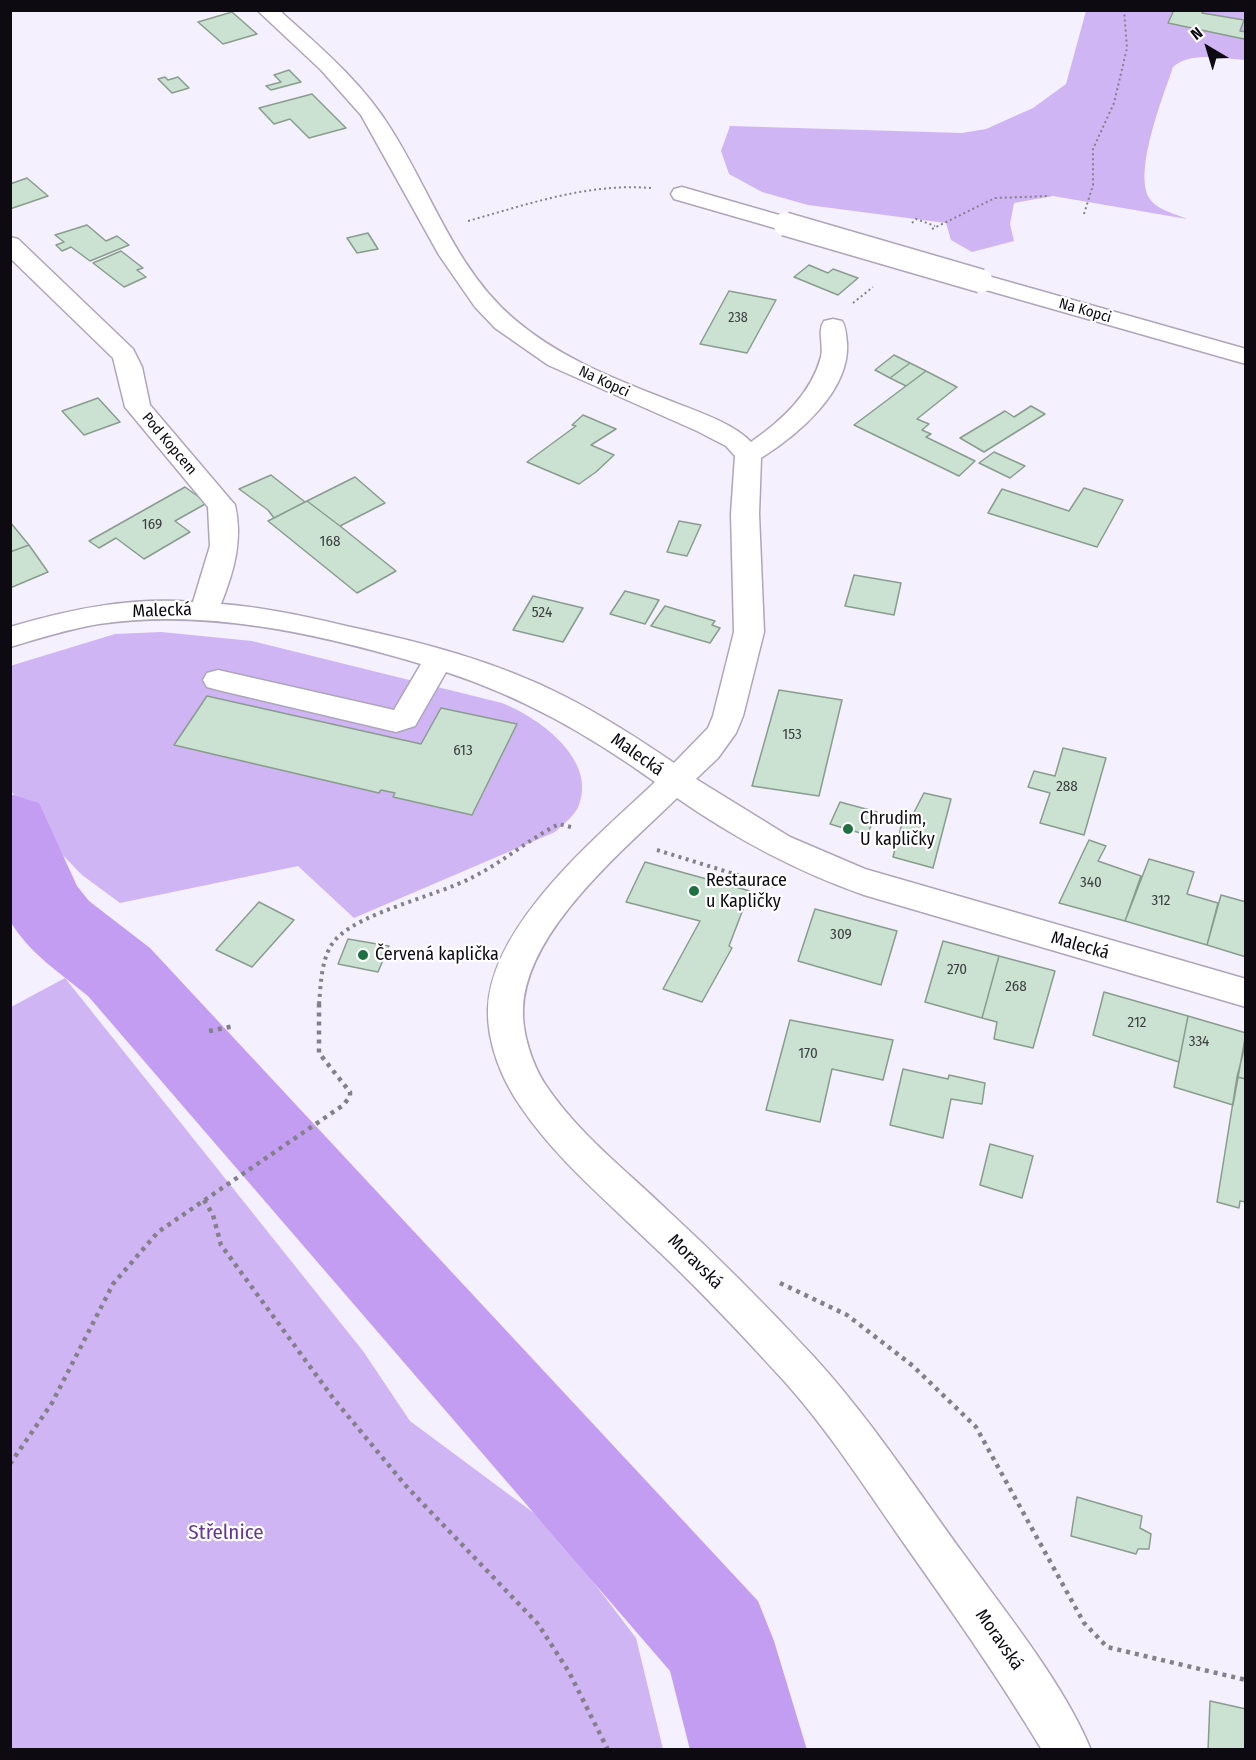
<!DOCTYPE html>
<html>
<head>
<meta charset="utf-8">
<style>
	body { margin:0 }
	#map { position:relative; width:1256px; height:1760px; overflow:hidden; background:#f5f0fd; font-family:"Fira Sans Condensed",sans-serif }
	canvas { display:block }
	.frame { position:absolute; inset:0; border:12px solid #0d0a11; pointer-events:none }
	.north { position:absolute; left:1178px; top:18px; width:60px; height:60px; -webkit-text-stroke:4px #fff; paint-order:stroke; rotate:322deg; font-size:16px; font-weight:700; line-height:24px; text-align:center; color:#0d0a11 }
	.north::after { content:''; display:block; margin:auto; width:21px; height:27px; background:#0d0a11; clip-path:polygon(50% 0,100% 100%,50% 72%,0 100%) }
</style>
</head>
<body>
<div id="map">
<canvas width="1256" height="1760"></canvas>
<div class="frame"></div>
<div class="north">N</div>
</div>
<script>
const g = document.querySelector('canvas').getContext('2d');
g.lineJoin = 'round';
function fill(path, color) { g.fillStyle = color; g.fill(path, 'evenodd'); }
function trace(path, color, width, dash) { g.strokeStyle = color; g.lineWidth = width; g.lineCap = dash ? 'butt' : 'round'; g.setLineDash(dash || []); g.stroke(path); }
function drawText(font, color, halo, rows, align = 'center') {
  g.font = font + ' "Fira Sans Condensed",sans-serif'; g.lineWidth = 4.5; g.setLineDash([]); g.textBaseline = 'middle'; g.strokeStyle = halo; g.fillStyle = color; for (const [text, x, y, turn = 0] of rows) {
    g.save(); g.translate(x, y); g.rotate((+turn || 0) * Math.PI / 180); g.textAlign = isNaN(turn) ? turn : align; if (halo) g.strokeText(text, 0, 0); g.fillText(text, 0, 0); g.restore();
  }
}
fill(new Path2D(`
	M1086 11H1245V60C1224 59 1191 51 1173 67 1164 94 1132 174 1150 199 1157 210 1176 214 1187 219L1053 196 1014 203 1010 224 1014 241 972 252 951 240 946 223 808 205 762 192 729 174 721 151 730 126 962 133 986 129 1033 108 1066 84Z
	M161 632 252 641 502 703C538 717 597 759 579 805 575 816 563 824 555 832L354 918 298 866 120 903 82 875 50 842 11 791 10 666 115 634Z
	M65 978 363 1351 410 1421 550 1525 636 1638 663 1749H11V1007Z`), '#d0b5f4');
fill(new Path2D(`
	M10 794 39 803 77 886 89 901 150 948 758 1601 774 1641 807 1750H690L670 1671 88 996C60 973 29 953 10 921Z`), '#c39df2');
const building = new Path2D(`
	M1174 10H1203L1202 13 1244 20 1240 31 1246 32V36L1244 39 1168 23Z
	M232 12 257 34 223 44 198 22Z
	M289 70 301 82 271 90 266 86 281 82 274 75Z
	M165 77 168 80 178 77 189 88 172 93 158 79Z
	M312 94 346 128 309 138 290 119 274 124 259 108Z
	M27 178 48 196 10 209V184Z
	M87 225 106 241 117 236 129 245 90 261 71 247 62 251 56 245 64 242 55 235Z
	M368 233 378 249 357 253 347 238Z
	M121 251 143 268 137 270 146 277 124 287 93 263Z
	M809 265 828 273 833 269 858 278 838 295 794 277Z
	M729 291 776 300 747 353 700 344Z
	M894 355 910 363 890 378 875 370Z
	M910 363 926 371 906 386 890 378Z
	M926 371 957 387 917 419 929 424 922 430 931 434 926 437 975 461 959 476 854 425Z
	M98 398 120 422 84 435 62 411Z
	M1031 406 1045 414 984 452 960 438 1005 411 1014 417Z
	M583 415 616 429 591 445 614 455 596 472 579 484 527 462 576 426 572 425Z
	M994 452 1025 466 1010 478 979 463Z
	M271 475 305 502 274 518 268 510 239 489Z
	M355 477 385 503 340 526 307 501Z
	M185 487 207 503 175 521 190 532 144 559 116 538 99 548 89 541Z
	M1084 488 1123 500 1097 547 988 513 1002 489 1069 511Z
	M307 501 340 526 396 571 357 593 268 521Z
	M679 521 701 525 687 556 667 552Z
	M10 522 29 545 10 552Z
	M29 545 48 572 10 588V552Z
	M854 575 901 583 894 615 845 606Z
	M625 591 659 600 645 624 610 614Z
	M533 596 583 608 563 642 513 630Z
	M665 606 715 621 712 625 720 628 710 643 651 626Z
	M779 690 842 700 819 796 752 786Z
	M207 696 421 744 441 708 517 724 472 815 393 797 395 793 381 790 379 793 174 745Z
	M1063 748 1106 758 1084 835 1040 823 1050 793 1028 787 1034 771 1055 776Z
	M924 793 951 799 933 868 893 857 904 816 911 818Z
	M840 802 877 812 867 835 830 824Z
	M1089 840 1106 846 1098 861 1141 876 1125 921 1059 903Z
	M1149 859 1194 872 1187 894 1218 903 1207 945 1125 921Z
	M645 862 750 891 729 946 732 948 702 1002 663 989 700 921 626 902Z
	M1221 895 1246 902V957L1207 945Z
	M259 902 294 920 252 967 216 950Z
	M815 909 897 931 881 985 798 961Z
	M348 939 389 946 378 972 338 964Z
	M943 941 999 956 982 1018 925 1002Z
	M999 956 1055 971 1033 1048 994 1039 997 1022 982 1018Z
	M1104 992 1188 1016 1179 1062 1093 1035Z
	M1188 1016 1246 1033 1233 1105 1174 1087Z
	M790 1020 893 1040 883 1080 832 1069 820 1122 766 1110Z
	M1246 1042V1079L1237 1077Z
	M903 1069 948 1079 949 1075 985 1083 982 1104 951 1099 943 1138 890 1125Z
	M1237 1077 1246 1079V1202L1240 1201 1239 1208 1217 1202Z
	M990 1144 1033 1156 1022 1198 980 1185Z
	M1077 1497 1142 1516 1140 1528 1151 1534 1149 1549H1138L1136 1554 1071 1536Z
	M1210 1701 1246 1709V1750H1208Z`);
fill(building, '#cbe1d1');
trace(building, '#899d8e', 1.5);
const minor = new Path2D(`
	M257 10H279C320 47 362 82 391 129 431 192 456 270 514 319 556 355 607 376 658 396 684 407 732 421 751 442 781 421 811 394 821 357 824 345 817 331 824 321L833 319 842 321C846 327 846 335 847 343 850 391 798 435 761 458L759 514 764 632 743 716 736 733 718 758 696 779 790 837 865 869 1246 979V1007L864 895C796 871 736 839 677 798 624 850 526 930 523 1009 522 1033 532 1064 545 1084 576 1131 623 1168 663 1206 715 1254 766 1305 814 1357 870 1418 916 1489 965 1556 1007 1614 1064 1684 1091 1750H1042C997 1675 948 1606 898 1535 862 1483 827 1429 785 1382 742 1335 698 1288 652 1245 607 1201 556 1159 521 1107 502 1080 487 1043 488 1009 491 924 597 837 655 782 589 735 523 697 446 672L415 726 396 732 218 690 207 687 203 680 207 673 218 670 394 710 421 664C319 634 206 608 99 624 69 629 40 638 10 647V627C70 609 131 597 193 602L210 546 208 507 125 407 113 358 10 258V237L18 239 133 349 142 367 150 405 235 505C243 540 234 571 221 604 263 607 305 616 346 626 421 642 496 661 566 697 603 716 639 739 674 763L708 728 713 716 734 632 731 514 735 456 726 446 697 431 548 365 495 328 475 307 439 255 361 115 321 70Z
	M682 187 793 219 797 224 793 229 785 231 674 199 671 194 674 189Z
	M981 274 1246 349V364L972 286 969 281 972 276Z`);
trace(minor, '#aea5ba', 3);
trace(new Path2D(`
	M1084 214 1093 185V149L1114 103 1127 48 1124 10
	M468 221C529 204 587 183 651 188
	M912 223 916 219 935 226
	M932 229 995 198 1050 196
	M853 303 873 287`), '#84808a', 2, [2, 3]);
trace(new Path2D(`
	M657 850 773 886
	M319 1004C321 984 321 955 336 939 363 911 435 897 473 877 503 862 529 839 559 824L571 827`), '#84808a', 4, [3, 4.5]);
trace(new Path2D(`
	M209 1031 234 1026
	M204 1200 213 1215 221 1245 333 1398 406 1486 538 1624 569 1672 608 1750
	M780 1283 847 1315 913 1366 976 1427 1084 1623 1107 1647 1246 1680
	M10 1464 52 1403 113 1284 158 1232 342 1106 350 1097V1092L319 1053V1003`), '#84808a', 4.5, [4, 5]);
fill(minor, '#fff');
const minorBridge = new Path2D(`
	M785 224 981 281`);
trace(minorBridge, '#aea5ba', 26, []);
trace(minorBridge, '#fff', 23);
for (const [x, y, r, color] of [
	[848,829,6,"#1d7143"],
	[694,891,6,"#1d7143"],
	[363,955,6,"#1d7143"]
]) { const dot = new Path2D(); dot.arc(x, y, r, 0, 2 * Math.PI); g.fillStyle = color; g.fill(dot); trace(dot, '#fff', 2); }
drawText('14px', '#3c4041', null, [
	["238",738,318]
]);
drawText('15px', '#0d0a11', '#fff', [
	["Na Kopci",1085,311,16],
	["Na Kopci",604,382,25],
	["Pod Kopcem",169,444,50]
]);
drawText('15px', '#3c4041', null, [
	["169",152,525],
	["168",330,542],
	["524",542,613],
	["153",792,735],
	["613",463,751],
	["288",1067,787],
	["340",1091,883],
	["312",1161,901],
	["309",841,935],
	["270",957,970],
	["268",1016,987],
	["212",1137,1023],
	["334",1199,1042],
	["170",808,1054]
]);
drawText('18px', '#0d0a11', '#fff', [
	["Malecká",162,611,-2],
	["Malecká",637,755,35],
	["Malecká",1080,946,16],
	["Moravská",695,1262,45],
	["Moravská",999,1640,55]
]);
drawText('18px', '#0d0a11', '#fff', [
	["Chrudim,",860,819],
	["U kapličky",860,840],
	["Restaurace",706,881],
	["u Kapličky",706,902],
	["Červená kaplička",375,955]
], 'left');
drawText('21px', '#663597', '#fff', [
	["Střelnice",226,1533]
]);
</script>
</body>
</html>
